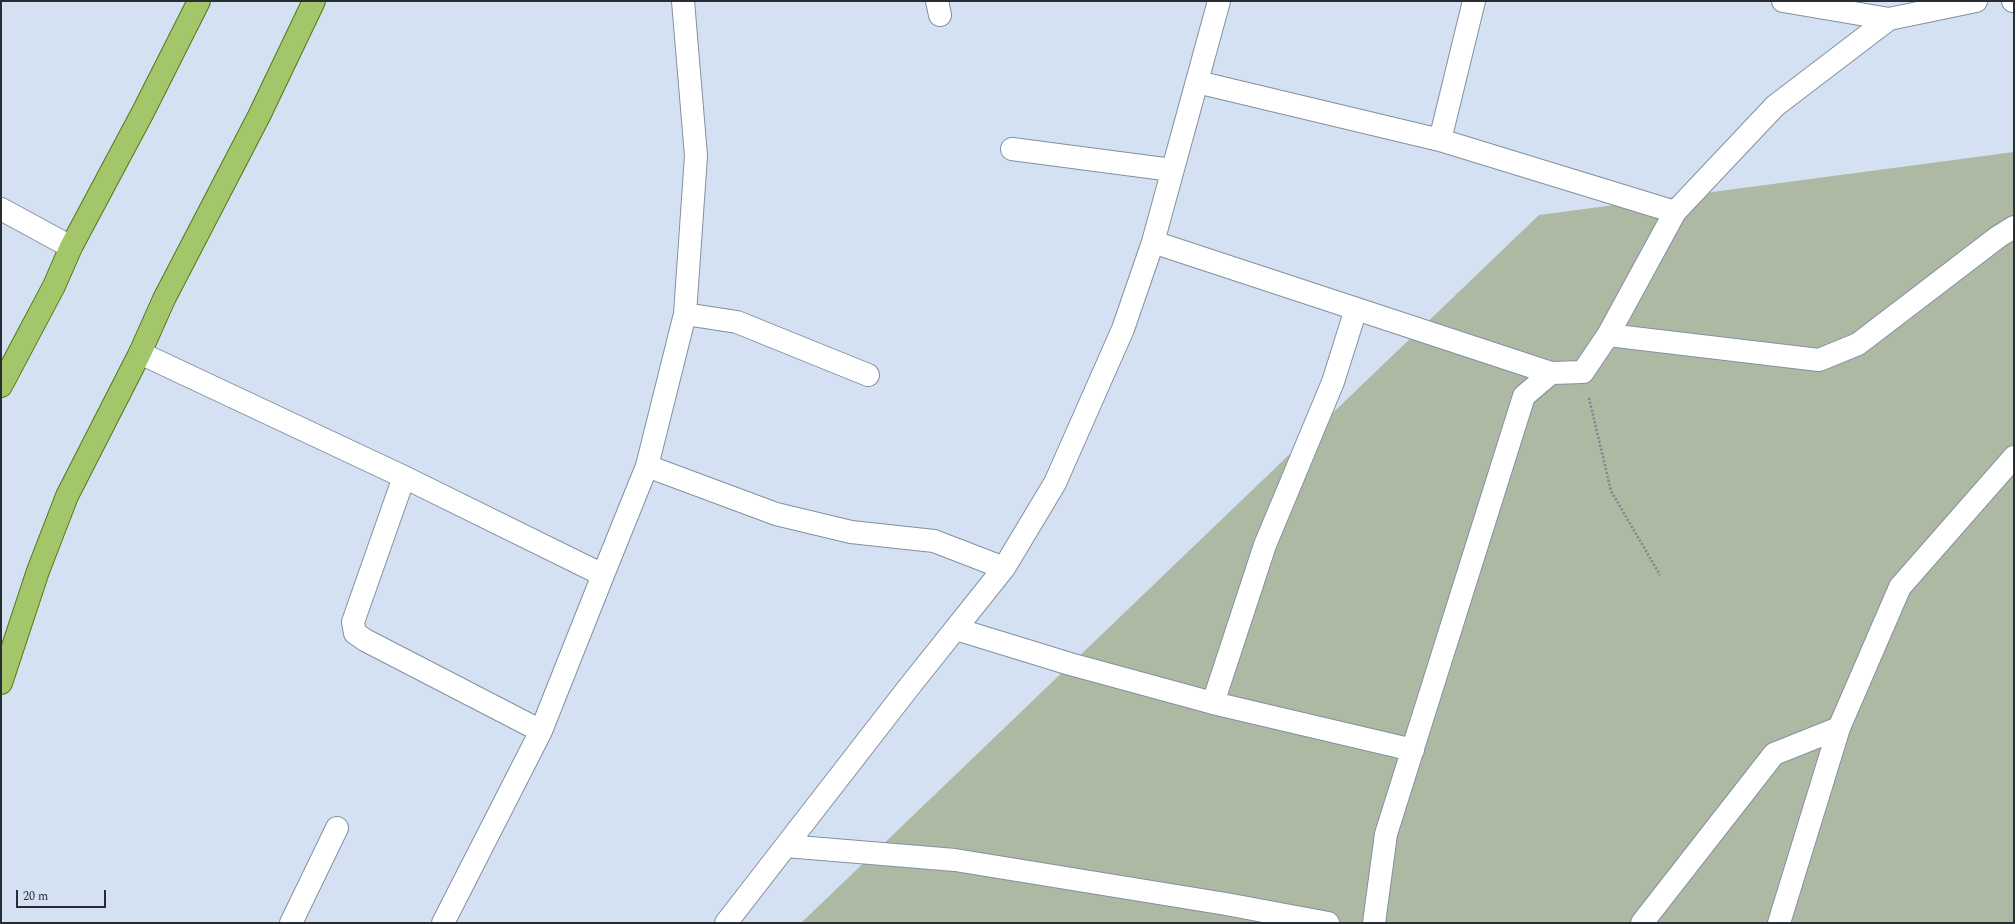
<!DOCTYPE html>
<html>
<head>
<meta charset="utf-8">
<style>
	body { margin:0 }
	#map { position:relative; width:2015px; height:924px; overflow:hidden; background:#d4e1f3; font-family:Spectral,serif }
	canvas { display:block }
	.frame { position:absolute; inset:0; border:2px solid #282d34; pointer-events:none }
	.scale { position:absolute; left:16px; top:890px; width:90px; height:18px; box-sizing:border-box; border:2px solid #282d34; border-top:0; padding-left:5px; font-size:12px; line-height:14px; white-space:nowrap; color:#282d34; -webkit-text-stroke:3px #d4e1f3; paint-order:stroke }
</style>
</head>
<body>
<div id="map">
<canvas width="2015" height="924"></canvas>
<div class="frame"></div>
<div class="scale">20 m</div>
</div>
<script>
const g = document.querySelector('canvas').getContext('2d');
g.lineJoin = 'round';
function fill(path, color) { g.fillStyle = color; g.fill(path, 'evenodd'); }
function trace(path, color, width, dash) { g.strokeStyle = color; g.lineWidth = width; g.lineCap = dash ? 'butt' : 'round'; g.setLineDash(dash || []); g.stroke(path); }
fill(new Path2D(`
	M2014 152V923H801L1539 215Z`), '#adb9a2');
const minor = new Path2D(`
	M937 1 940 15
	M1783 1 1889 19
	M2013 1H2014
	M1197 82 1440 140 1675 212
	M1440 140 1474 1
	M1012 149 1172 170
	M1 209 71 247
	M1153 242 1551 373
	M685 314 737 322 868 375
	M1608 335 1819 360 1858 344 1998 237 2014 227
	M140 353 404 477 603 575 647 466 685 314 696 156 683 1
	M647 466 776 514 851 532 934 541 1004 568 1055 483 1123 329 1153 242 1219 1
	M404 477 353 622 355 633 365 640 541 731
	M956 629 1070 664 1213 703 1413 750
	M1213 703 1265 545 1333 382 1356 309
	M786 846 955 860 1226 904 1328 923
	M291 923 337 828
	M443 923 541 731 603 575
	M726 923 909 687 1004 568
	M1374 923 1386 834 1524 396 1551 373 1583 372 1608 335 1675 212 1775 106 1889 19 1976 1
	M1642 923 1774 754 1839 728
	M1779 923 1839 728 1900 587 2014 457`);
const primary = new Path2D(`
	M1 386 54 286 71 247 143 112 199 1
	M1 683 38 571 67 496 140 353 164 299 259 116 314 1`);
trace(minor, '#8390a1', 24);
trace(primary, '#527816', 24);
trace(new Path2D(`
	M1589 398 1611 491 1660 575`), '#7c8591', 2.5, [2, 2]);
trace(minor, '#fff', 22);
trace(primary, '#a4c66a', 22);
</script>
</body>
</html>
